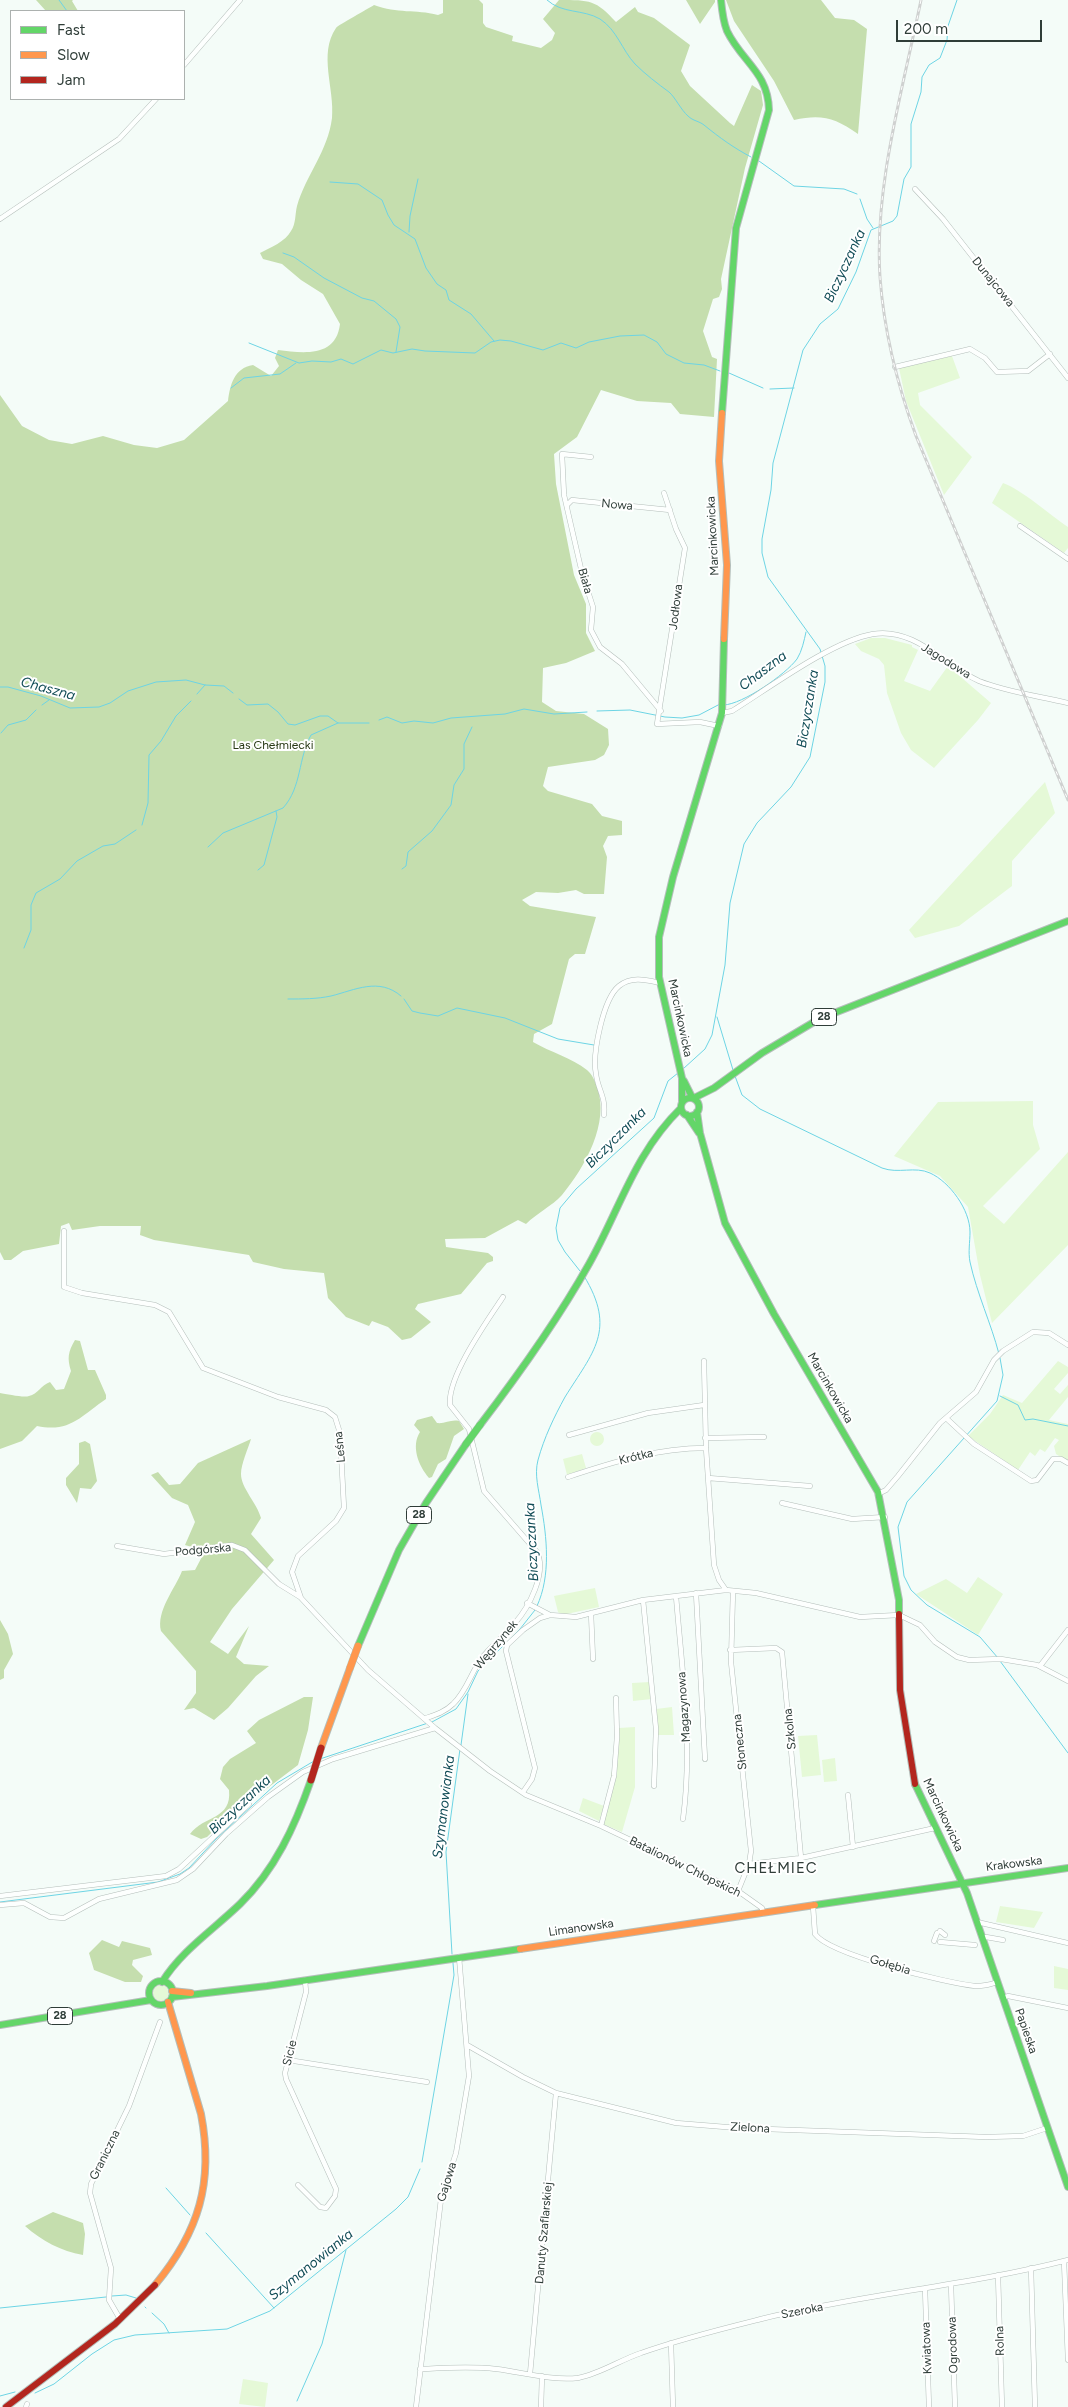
<!DOCTYPE html>
<html>
<head>
<meta charset="utf-8">
<style>
	body { margin:0 }
	#map { position:relative; width:1068px; height:2407px; overflow:hidden; background:#f4fcf8; font-family:Figtree,sans-serif }
	canvas { display:block }
	.legend { position:absolute; left:10px; top:10px; width:175px; height:90px; box-sizing:border-box; background:#fff; border:1px solid #acb1af; margin:0; padding:6px 9px; list-style:none; font-size:15px; color:#2f3d38 }
	.legend li { display:flex; align-items:center; gap:10px; height:25px }
	.legend b { width:25px; border:1px solid #acb1af }
	.scale { position:absolute; left:896px; top:20px; width:146px; height:22px; box-sizing:border-box; border:2px solid #2f3d38; border-top:0; padding-left:6px; font-size:15px; line-height:18px; white-space:nowrap; color:#2f3d38; -webkit-text-stroke:4px #fff; paint-order:stroke }
</style>
</head>
<body>
<div id="map">
<canvas width="1068" height="2407"></canvas>
<ul class="legend">
<li><b style="height:6px;background:#63d668"></b>Fast</li>
<li><b style="height:6px;background:#ff974d"></b>Slow</li>
<li><b style="height:6px;background:#b3261e"></b>Jam</li>
</ul>
<div class="scale">200 m</div>
</div>
<script>
const g = document.querySelector('canvas').getContext('2d');
g.lineJoin = 'round';
function fill(path, color) { g.fillStyle = color; g.fill(path, 'evenodd'); }
function trace(path, color, width, dash) { g.strokeStyle = color; g.lineWidth = width; g.lineCap = dash ? 'butt' : 'round'; g.setLineDash(dash || []); g.stroke(path); }
function drawText(font, color, halo, rows, align = 'center') {
  g.font = font + ' Figtree,sans-serif'; g.lineWidth = 4; g.setLineDash([]); g.textBaseline = 'middle'; g.strokeStyle = halo; g.fillStyle = color; for (const [text, x, y, turn = 0] of rows) {
    g.save(); g.translate(x, y); g.rotate((+turn || 0) * Math.PI / 180); g.textAlign = isNaN(turn) ? turn : align; if (halo) g.strokeText(text, 0, 0); g.fillText(text, 0, 0); g.restore();
  }
}
fill(new Path2D(`
	M952 356 960 378 918 393 920 405 972 457 944 495 906 401 899 368Z
	M1003 483C1022 490 1049 514 1068 527V548L1064 553 992 503Z
	M871 638H885L912 645V647L918 650 904 681 930 691 948 666 991 703 978 720 934 768 911 750 901 733 887 693 884 665 879 659 861 651 855 644Z
	M1045 782 1055 813 1012 861V886L959 926 915 938 909 930Z
	M1033 1101V1125L1040 1149 983 1206 1004 1224 1068 1152V1245L992 1323 980 1275 968 1207 940 1176 894 1156 938 1102Z
	M1058 1361 1068 1367V1373L1054 1389 1060 1394 1068 1385V1397L1049 1420 1068 1424V1462L1056 1454 1054 1446 1059 1440 1055 1438 1045 1452 1040 1449 1035 1456 1030 1452 1018 1470 968 1436 990 1414 1003 1395 1022 1403Z
	M590 1439a7 7 0 1 1 14 0a7 7 0 1 1-14 0Z
	M582 1454 586 1468 567 1475 563 1459Z
	M978 1577 1003 1594 978 1635 916 1594 946 1579 967 1593Z
	M595 1588 599 1607 562 1615 558 1612 554 1596Z
	M650 1682 652 1699 633 1701 632 1683Z
	M672 1707 674 1735H657L656 1709Z
	M635 1727V1787L622 1832 603 1824 619 1728Z
	M817 1735 821 1775 802 1777 798 1736Z
	M835 1758 837 1781 824 1782 822 1760Z
	M583 1798 604 1806 599 1821 579 1811Z
	M1000 1906 1043 1912 1034 1928 996 1922Z
	M1054 1966 1068 1969V1990L1054 1988Z
	M153 1993a8 8 0 1 1 16 0a8 8 0 1 1-16 0Z
	M243 2379 268 2383 265 2407 239 2404Z`), '#e5f9d7');
fill(new Path2D(`
	M36 0H73L72 1 78 11H46Z
	M443 0H479L483 4V23L486 27 513 36 512 41 541 48 552 40 555 33 543 19 559 0C590 0 596 0 616 22L635 7 638 12 654 18 690 45 681 71 690 86 730 123 734 126 752 85 761 91 763 105 745 168 721 279 722 289 719 297 713 299 703 331 712 357 717 359 714 417 680 414 671 403 637 401 601 390 577 437 554 454 556 484 574 575 586 604V633L595 651 566 663 543 668 542 702 556 711 584 714 608 729 609 745 604 755 595 760 548 767 543 786 548 791 592 804 602 816 622 821V835L608 836 603 846 607 857 604 894H584L576 890 558 893 536 892 522 900 530 906 596 917 585 954H575L569 959 552 1024 534 1034 533 1042C550 1052 572 1058 587 1070 592 1074 595 1081 597 1087 610 1123 585 1167 562 1195 552 1206 537 1213 526 1224L518 1220 485 1238 445 1239 446 1247 488 1253 493 1257V1261L487 1263 461 1294 418 1304 415 1309 431 1322 411 1338 402 1340 388 1327 372 1321 369 1326 346 1317 328 1298 324 1273 284 1269 253 1262 249 1255 154 1240 140 1235 141 1226H100L72 1230 69 1223 61 1226 59 1244 23 1251 11 1260H4L0 1252V395L22 426 49 440 72 444 103 436 134 445 157 448 184 440 228 401C230 385 234 368 253 365L271 376 279 366 275 358 278 350C303 353 336 358 340 324L323 294 301 280 282 264 263 259 260 253C270 248 286 241 291 231 296 224 295 214 297 206 306 175 328 151 332 118 335 89 318 54 336 28 338 25 368 9 374 5 398 14 415 9 438 15L443 13Z
	M686 0H715V2L700 24Z
	M726 0H821L835 18 854 20 867 29 858 134C835 118 822 114 794 120L774 81 734 21Z
	M75 1340 80 1341 88 1370H95L106 1395V1399C81 1416 70 1433 37 1426L22 1441 0 1449V1393C7 1394 24 1398 29 1396 38 1394 41 1385 50 1382L56 1390 64 1389 71 1371C67 1358 68 1352 75 1340Z
	M432 1416 437 1423C445 1424 451 1419 459 1421L464 1429 454 1436 446 1459 438 1464 432 1477 429 1478C418 1465 411 1446 420 1432L414 1425 417 1420Z
	M251 1439C248 1449 241 1464 241 1474 241 1488 257 1503 261 1518L251 1534 274 1560 232 1609 210 1642 228 1654 249 1626 236 1657 244 1664 269 1666 256 1676 228 1708 214 1720 194 1708 184 1710 196 1693V1671L161 1631C156 1611 175 1589 182 1571L195 1570 205 1551 185 1545 195 1522 188 1505 172 1498 151 1475 158 1472 169 1485 180 1484 198 1463Z
	M85 1441 90 1444 97 1481 91 1489 80 1488 77 1503 66 1485V1478L79 1464V1443Z
	M0 1620 8 1634 13 1654 4 1670V1678L0 1680Z
	M304 1697H313L308 1730 298 1765 257 1796 241 1804 207 1837 201 1839 190 1834C204 1815 232 1820 229 1790L220 1779 223 1767 230 1759 256 1743 247 1731 259 1720Z
	M102 1940 119 1947 122 1941 150 1948 152 1955 133 1960 132 1965 143 1976 141 1982H125L94 1970 89 1953Z
	M53 2212 83 2223 85 2234 83 2255C61 2251 42 2241 25 2226Z`), '#c5deae');
trace(new Path2D(`
	M59 0 67 11
	M547 0C562 14 583 9 600 19 617 30 622 50 635 64 645 74 658 84 669 92 675 97 681 110 688 116 693 121 699 121 704 125 720 138 734 148 751 157
	M759 161 794 186 844 189 857 194
	M330 182 358 184 382 200 388 215 394 225 415 239 426 268 437 284 446 290 449 300 471 314 494 341
	M860 199 867 219 873 228
	M409 232 410 216 418 179
	M283 253 294 257 324 278 362 298 374 301 396 319 400 327 396 352
	M249 343 299 363 312 361 331 362 341 359 353 364 381 350 393 353 412 349 425 351 475 353 491 342 500 340 511 341 543 350 561 343 576 348 589 342 620 336 644 335 657 342 666 354 684 363 704 365 720 371
	M729 373 763 388
	M231 388 244 378 280 374 296 363
	M770 389 794 388
	M0 687H8L41 696 70 708 99 707 110 703 128 691 156 682 186 680 205 685 224 686 233 693
	M197 694 205 685
	M239 699 247 705 268 704 278 712 288 724 295 725 320 716H328L338 723H369
	M42 705 49 700
	M724 705C743 704 785 675 797 659 802 651 804 641 806 632
	M597 711 630 710 665 717 682 718 699 715 720 704
	M379 720 387 717 402 723 414 721 433 723 451 718 505 714 524 709 554 714 587 712
	M1 733 8 725 26 720 36 710
	M142 825 148 803 149 755 161 741 176 716 191 701
	M208 847 223 833 283 808C302 787 298 758 311 735L338 723
	M402 869 406 866 408 852 432 831 451 805 454 785 464 769V744L472 727
	M258 870 264 865 277 817 276 811
	M24 948 31 930V905L36 893 60 879 77 861 103 846 115 844 136 830
	M288 999C302 999 317 999 331 996 355 990 379 977 401 996
	M404 999 412 1011 420 1013 438 1016 457 1008 505 1018 558 1039 594 1045
	M717 1017 733 1070
	M683 1069 705 1049 712 1035 725 965 730 903 744 844 757 823 791 787 810 757 825 682V666L820 649 768 577 762 553V539L771 490 773 463 803 350 820 324 838 309 856 272 871 230 893 221 897 216 904 179 911 167V124L921 92 922 77 929 65 940 58 947 40 948 26 957 0
	M735 1076 742 1095 760 1109 882 1168C898 1174 915 1166 930 1173 950 1182 970 1210 970 1232 970 1242 968 1252 970 1262 977 1294 991 1323 999 1354
	M580 1271 565 1252 558 1240 556 1228 560 1208 576 1189 654 1118 668 1081 678 1073
	M1000 1396 1018 1405 1025 1420 1033 1419 1068 1426
	M537 1606C551 1576 547 1537 541 1505 539 1490 534 1475 538 1460 544 1438 554 1417 565 1397 593 1352 617 1330 584 1276
	M998 1658 980 1637 927 1605 911 1590 904 1576 898 1527 907 1502 997 1401 1003 1375 1000 1358
	M1000 1661 1068 1753
	M432 1722 456 1709 468 1692 478 1671 520 1629 535 1610
	M461 1745 468 1694
	M320 1759 428 1723
	M0 1902 158 1882 180 1874 189 1868 216 1839 277 1783 314 1761
	M452 1954 446 1852 460 1749
	M422 2162 454 1975 453 1963
	M166 2188 190 2215
	M206 2233 274 2308
	M112 2296 126 2295 136 2298
	M145 2307 146 2308
	M0 2308 106 2297
	M152 2313 164 2324 169 2333
	M35 2393 54 2384 92 2354 114 2340 135 2335 227 2329 270 2311 396 2209 408 2197 420 2169
	M0 2396 15 2392
	M297 2401 322 2344 346 2250`), '#6dd4e4', 1);
const street = new Path2D(`
	M184 65 240 0
	M915 189 943 219 1068 378
	M0 219 119 139 156 99
	M895 367 970 349 985 358 997 372 1028 371 1050 354
	M591 457 562 454 564 495 582 573 593 607 591 630 600 647 622 664 661 711
	M664 493 676 529 685 548 657 724 700 722 719 726
	M567 505 572 500 670 510
	M1020 526 1068 559
	M722 713 732 711C769 688 832 641 873 634 915 627 945 666 979 681 1007 692 1039 696 1068 703
	M604 1115C606 1097 598 1090 596 1074 592 1054 603 999 619 986 632 976 646 980 660 983
	M64 1231V1287L82 1293 155 1305 169 1312 203 1368 278 1397 326 1410 335 1417 340 1433 344 1508 336 1521 298 1556 292 1572 301 1598 368 1670 435 1728 490 1771 526 1795 601 1826 738 1891 762 1908 763 1913
	M704 1361 706 1448 714 1565 719 1580 726 1590
	M946 1418 974 1444 1031 1481 1037 1480 1053 1459H1061L1068 1463
	M569 1435 648 1413 704 1405
	M705 1438 764 1437
	M568 1477C613 1462 657 1448 706 1448
	M708 1478 810 1486
	M878 1494 886 1490 898 1476 940 1423 976 1392 994 1360 1003 1351 1033 1332 1049 1333 1068 1345
	M782 1503 852 1519 885 1517
	M117 1546 164 1554 232 1545 245 1550 279 1584 300 1597
	M733 1591 731 1662 751 1851 749 1864 738 1891
	M696 1593 705 1759
	M676 1596C682 1670 693 1745 683 1819
	M643 1600 656 1729 654 1786
	M527 1603 550 1615
	M591 1613 593 1659
	M730 1650 776 1648 782 1652 801 1858
	M1040 1666 1068 1630
	M426 1718C435 1715 445 1712 453 1704 466 1692 471 1673 481 1659 491 1646 505 1635 515 1623 529 1607 547 1573 537 1552L484 1491 469 1429 450 1405C447 1377 487 1321 503 1297
	M523 1792 532 1779 535 1768 506 1651 507 1645 523 1630 540 1618 550 1615 576 1617 643 1600 726 1590 756 1593 860 1617 899 1615 920 1625 935 1642 957 1657 969 1660 1001 1659 1037 1665 1068 1681
	M848 1795 853 1847
	M601 1826 614 1776 617 1737 616 1698
	M749 1864 801 1858 935 1828
	M0 1896 166 1876 179 1869 249 1804
	M0 1905 24 1903 50 1917 64 1918 99 1899 177 1880 193 1869 226 1834 268 1797 303 1772 333 1759 435 1728
	M813 1906 815 1934C830 1955 947 1983 975 1986 983 1986 990 1985 997 1982
	M977 1922 1068 1943
	M940 1931 945 1935
	M986 1937 1003 1940
	M934 1941 937 1933
	M940 1942 975 1945
	M1003 1998 1008 1996 1068 2008
	M467 2045 523 2077 556 2093 676 2123 738 2128 986 2137 1023 2136 1047 2128
	M288 2060 427 2082
	M298 2185 320 2207 326 2208 335 2196 336 2189 286 2079 285 2073 306 1992 305 1980
	M1064 2261 1068 2360
	M1031 2268 1035 2407
	M998 2275 1002 2407
	M951 2284 955 2407
	M925 2288 929 2407
	M120 2319 109 2300 111 2268 90 2193 91 2184 129 2106 160 2022
	M671 2343 673 2407
	M420 2369C445 2368 470 2366 496 2369 522 2372 551 2381 578 2378 600 2374 620 2360 641 2353 680 2339 721 2329 761 2319 862 2294 967 2286 1068 2260
	M530 2374 556 2093
	M26 2407 27 2404
	M416 2407 441 2199 456 2153 469 2076 459 1957
	M541 2407 542 2376`);
const fast = new Path2D(`
	M721 0C722 11 723 21 727 31 742 62 768 72 769 110L736 228 722 413
	M684 1081 692 1097
	M681 1107a9 9 0 1 1 18 0a9 9 0 1 1-18 0Z
	M694 1098 714 1088 762 1053 819 1019 1068 921
	M682 1101V1078L659 977V937L673 877 722 713 724 639
	M697 1112 700 1133 725 1223 774 1314 878 1492 899 1600V1614
	M687 1115 699 1133
	M480 1425C519 1374 557 1321 589 1264 620 1209 634 1154 681 1108
	M358 1646 399 1550 426 1503 466 1444
	M915 1784 967 1893 1068 2187
	M815 1905 1068 1868
	M149 1993a12 12 0 1 1 24 0a12 12 0 1 1-24 0Z
	M162 1982C182 1950 213 1930 240 1904 275 1870 295 1826 311 1780
	M172 1997 267 1986 520 1949
	M0 2025 151 2000`);
const slow = new Path2D(`
	M722 413 719 461 727 565 724 639
	M321 1748 350 1668
	M520 1949 815 1905
	M172 1991 191 1993
	M155 2285C199 2232 214 2182 201 2114L168 2002`);
const jam = new Path2D(`
	M899 1614 900 1690 915 1784
	M6 2407 115 2324 155 2285`);
trace(street, '#b4beba', 5.5);
trace(fast, '#b4beba', 8);
trace(slow, '#b4beba', 8);
trace(jam, '#b4beba', 8);
trace(street, '#fdfffe', 4.5);
trace(fast, '#63d668', 6);
trace(slow, '#ff974d', 6);
trace(jam, '#b3261e', 6);
const rail = new Path2D(`
	M921 0C903 89 874 186 880 277 884 332 897 384 916 436L1068 800`);
trace(rail, '#cfd1d0', 3);
trace(rail, '#fff', 1, [4]);
const fastBridge = new Path2D(`
	M466 1444 480 1425`);
const slowBridge = new Path2D(`
	M350 1668 358 1646`);
const jamBridge = new Path2D(`
	M311 1780 321 1748`);
trace(fastBridge, '#b6c4ba', 8, []);
trace(slowBridge, '#b6c4ba', 8, []);
trace(jamBridge, '#b6c4ba', 8, []);
trace(fastBridge, '#63d668', 7);
trace(slowBridge, '#ff974d', 7);
trace(jamBridge, '#b3261e', 7);
for (const [x, y, w] of [
	[824,1017,25],
	[419,1515,25],
	[60,2016,25]
]) { const box = new Path2D(); box.roundRect(x - w / 2, y - 8.5, w, 17, 4); g.fillStyle = '#fff'; g.fill(box); trace(box, '#2f3d38', 1); }
drawText('bold 11px', '#2f3d38', null, [
	["28",824,1017],
	["28",419,1515],
	["28",60,2016]
]);
drawText('12px', '#2f3d38', '#fff', [
	["Dunajcowa",993,282,51],
	["Nowa",617,505,5],
	["Marcinkowicka",713,536,-93],
	["Biała",585,581,74],
	["Jodłowa",676,607,-83],
	["Jagodowa",946,661,32],
	["Marcinkowicka",680,1018,78],
	["Marcinkowicka",830,1388,60],
	["Leśna",340,1447,-96],
	["Krótka",636,1457,-14],
	["Podgórska",203,1550,-5],
	["Węgrzynek",496,1645,-50],
	["Magazynowa",684,1707,-94],
	["Szkolna",790,1729,-96],
	["Słoneczna",740,1742,-96],
	["Marcinkowicka",943,1815,65],
	["Krakowska",1014,1864,-7],
	["Batalionów Chłopskich",685,1867,26],
	["Limanowska",581,1928,-8],
	["Gołębia",890,1965,17],
	["Papieska",1026,2031,71],
	["Sicie",290,2053,-76],
	["Zielona",750,2128,3],
	["Graniczna",105,2155,-64],
	["Gajowa",447,2182,-73],
	["Danuty Szaflarskiej",544,2233,-85],
	["Szeroka",802,2311,-11],
	["Rolna",1000,2341,-92],
	["Ogrodowa",953,2345,-92],
	["Kwiatowa",927,2348,-92]
]);
drawText('12px', '#283815', '#fff', [
	["Las Chełmiecki",273,745]
]);
drawText('italic 14px', '#124d57', '#fff', [
	["Biczyczanka",845,266,-65],
	["Chaszna",763,671,-37],
	["Chaszna",48,689,15],
	["Biczyczanka",808,709,-81],
	["Biczyczanka",616,1138,-45],
	["Biczyczanka",532,1542,-93],
	["Biczyczanka",240,1805,-43],
	["Szymanowianka",444,1807,-83],
	["Szymanowianka",311,2265,-39]
]);
g.letterSpacing = '1px';
drawText('15px', '#2f3d38', '#fff', [
	["CHEŁMIEC",776,1869]
]);
g.letterSpacing = '0px';
</script>
</body>
</html>
